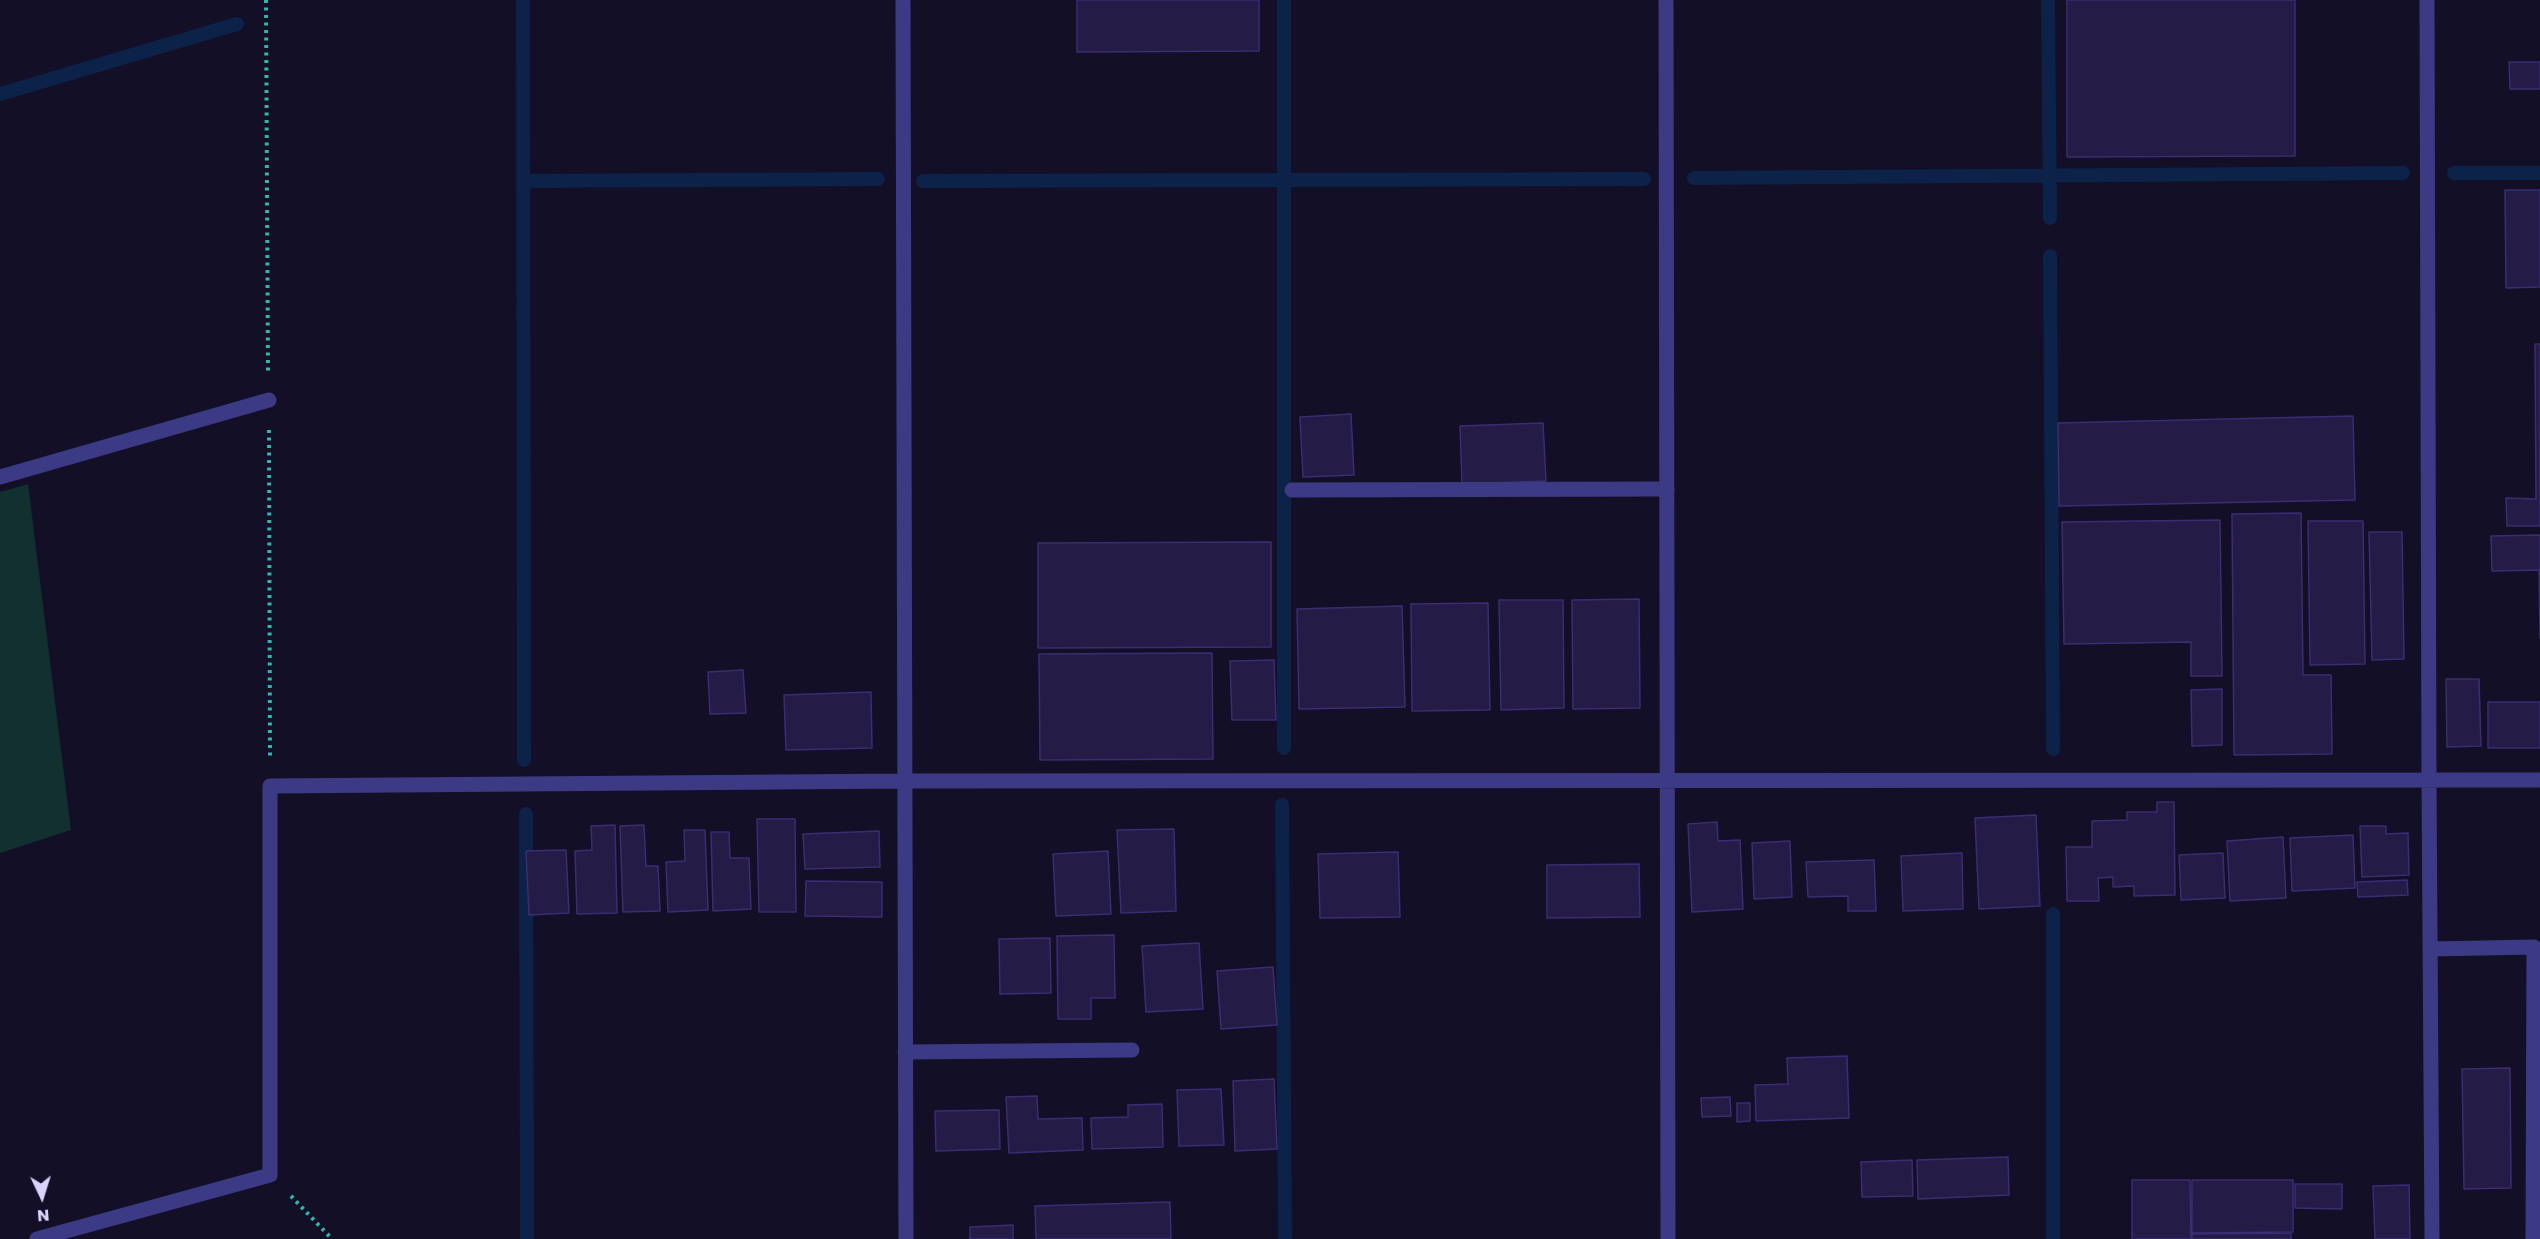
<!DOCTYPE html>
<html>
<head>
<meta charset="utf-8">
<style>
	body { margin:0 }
	#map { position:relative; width:2540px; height:1239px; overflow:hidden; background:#130f26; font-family:Poppins,sans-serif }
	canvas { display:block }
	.north { position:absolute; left:12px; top:1167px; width:60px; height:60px; -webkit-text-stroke:4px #130f26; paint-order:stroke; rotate:176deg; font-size:16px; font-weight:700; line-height:24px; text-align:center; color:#d9d4ff }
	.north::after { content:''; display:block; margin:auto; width:21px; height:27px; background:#d9d4ff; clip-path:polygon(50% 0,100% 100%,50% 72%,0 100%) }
</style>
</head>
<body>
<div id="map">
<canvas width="2540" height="1239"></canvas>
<div class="north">N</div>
</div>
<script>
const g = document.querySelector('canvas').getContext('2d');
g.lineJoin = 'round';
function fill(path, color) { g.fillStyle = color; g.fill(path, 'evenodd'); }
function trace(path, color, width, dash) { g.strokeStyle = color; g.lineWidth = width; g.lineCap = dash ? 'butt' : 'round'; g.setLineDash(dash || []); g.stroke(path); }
fill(new Path2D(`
	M28 484 71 830 0 853V492Z`), '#12302f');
trace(new Path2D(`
	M523 0 524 760
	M2048 0 2050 218
	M0 94 237 24
	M2454 173H2540
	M1694 178 2403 173
	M523 181 878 179
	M923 181 1644 179
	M2050 256 2053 749
	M1284 748V0
	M1282 805 1285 1239
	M526 814 527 1239
	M2053 914V1239`), '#0c2248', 14);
const building = new Path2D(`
	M1077 0H1259V51L1077 52Z
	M2067 0H2295V156L2067 157Z
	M2509 62H2540V89H2510Z
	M2505 190H2540V287L2506 288Z
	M2535 344H2540V526H2507L2506 498 2536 499Z
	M1351 414 1354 475 1303 477 1300 417Z
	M2353 416 2355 500 2059 506 2058 423Z
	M1543 423 1546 481 1462 484 1460 426Z
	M2301 513 2303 675H2331L2332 754 2234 755 2232 514Z
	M2220 520 2222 676H2191V642L2064 644 2062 522Z
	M2308 521H2363L2365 664 2310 665Z
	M2369 532H2402L2404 659 2372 660Z
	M2540 535V638L2539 570 2492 571 2491 536Z
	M1271 542V647L1038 648V543Z
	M1639 599 1640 708 1573 709 1572 600Z
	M1499 600H1563L1564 708 1501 710Z
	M1488 603 1490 710 1412 711 1411 604Z
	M1402 606 1405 707 1299 709 1297 609Z
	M1212 653 1213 759 1040 760 1039 654Z
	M1274 660 1276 720H1232L1230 661Z
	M743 670 746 713 710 714 708 672Z
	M2446 679H2479L2481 746 2447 747Z
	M2222 689V745L2192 746 2191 690Z
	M871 692 872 748 786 750 784 695Z
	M2488 702H2540V748H2488Z
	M2157 802H2174L2175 895 2134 896V886L2113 887V877L2098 878 2099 901H2067L2066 847H2092V821L2127 820V812H2157Z
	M2036 815 2040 906 1979 909 1975 818Z
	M757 819H795L796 912H759Z
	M1717 822 1718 841 1740 840 1743 909 1692 912 1688 824Z
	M615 825 617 913 577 914 575 851 592 850 591 826Z
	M644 825 646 866H658L660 911 623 912 620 826Z
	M2360 826H2386V834L2408 833 2409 875 2362 877Z
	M1174 829 1176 911 1121 913 1117 830Z
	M684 830H705L708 910 668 912 666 862 685 861Z
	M879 831 880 867 805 869 803 834Z
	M711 832H729L730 858H749L751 909 713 911Z
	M2353 835 2355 888 2292 891 2290 838Z
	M2283 837 2286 898 2230 901 2227 841Z
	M1790 841 1792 897 1754 899 1752 843Z
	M566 850 569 913 529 915 526 851Z
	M1108 851 1111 914 1056 916 1053 854Z
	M1398 852 1400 917 1320 918 1318 854Z
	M1962 853 1963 909 1903 911 1901 856Z
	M2223 853 2225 898 2181 900 2179 855Z
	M1874 860 1876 911H1848V896L1808 897 1806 862Z
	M1639 864 1640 917 1547 918V865Z
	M2407 880 2408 895 2358 897 2357 882Z
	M806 881 882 882V917L805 916Z
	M1114 935 1115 998H1091V1019H1058L1057 936Z
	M1050 938 1051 993 1000 994 999 939Z
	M1199 943 1203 1009 1146 1012 1142 946Z
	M1273 967 1277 1025 1221 1029 1217 971Z
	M1847 1056 1849 1118 1756 1121 1755 1085 1788 1084 1787 1058Z
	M2510 1068 2511 1188 2464 1189 2462 1069Z
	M1274 1079 1277 1149 1235 1151 1233 1081Z
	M1221 1089 1224 1145 1179 1146 1177 1090Z
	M1037 1096 1038 1119 1082 1118 1083 1150 1009 1153 1006 1097Z
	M1730 1097 1731 1116 1702 1117 1701 1098Z
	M1737 1103H1750V1121L1737 1122Z
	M1162 1104 1163 1147 1092 1149 1091 1118 1128 1117V1105Z
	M999 1110 1000 1149 936 1151 935 1111Z
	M2008 1157 2009 1195 1918 1199 1917 1160Z
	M1912 1160 1913 1196 1862 1197 1861 1162Z
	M2132 1180H2190L2191 1239H2132Z
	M2192 1180H2293V1232L2192 1233Z
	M2295 1184H2342V1209L2295 1208Z
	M2409 1185 2410 1239H2375L2373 1186Z
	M1170 1202 1171 1239H1036L1035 1206Z
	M1013 1225V1239H970V1227Z
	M2291 1233V1239H2192V1234Z`);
fill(building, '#241b47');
trace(building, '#3b2d73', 1.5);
trace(new Path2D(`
	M266 0 268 372
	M269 430 270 756
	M291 1196 332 1239`), '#2fb8b0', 4, [3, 4.5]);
trace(new Path2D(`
	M1292 490 1667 489
	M2430 949 2534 947 2533 1239
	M905 1052 1132 1050`), '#3d3a85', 15);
trace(new Path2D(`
	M903 0 906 1239
	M1666 0 1668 1239
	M2427 0 2429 781 2432 1239
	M0 477 269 400
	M37 1239 270 1175V786L905 781 2540 780`), '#3d3a85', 15);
</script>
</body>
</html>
